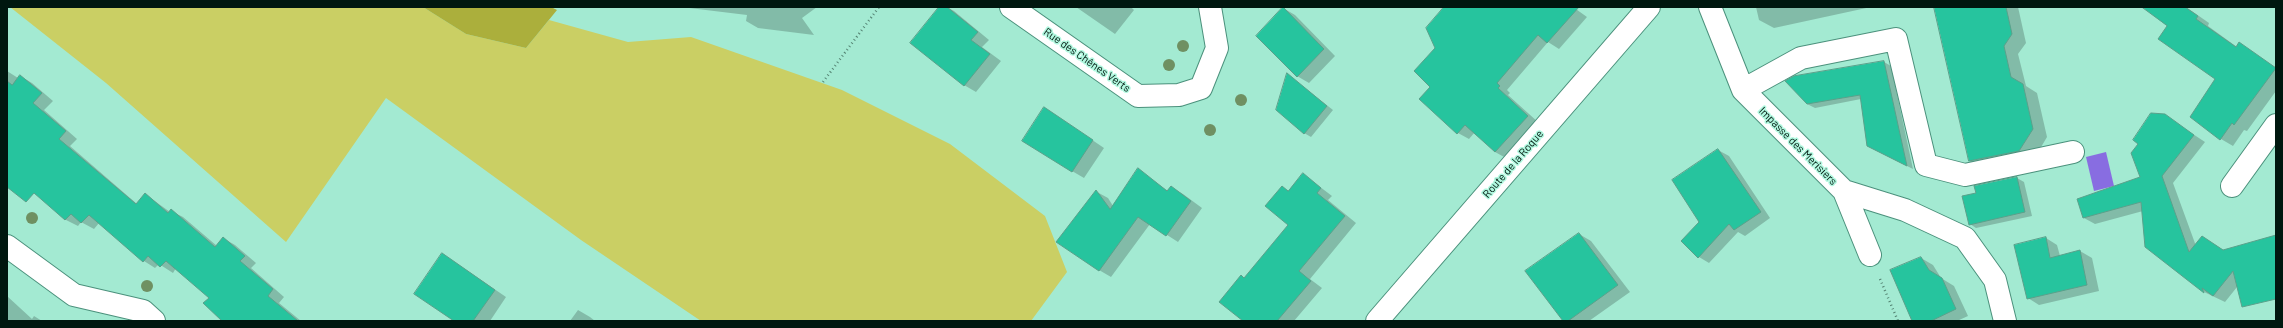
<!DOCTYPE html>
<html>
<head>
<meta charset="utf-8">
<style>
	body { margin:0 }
	#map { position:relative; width:2283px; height:328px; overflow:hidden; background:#a3ead2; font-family:Barlow,sans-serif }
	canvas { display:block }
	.frame { position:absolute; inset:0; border:8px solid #00170f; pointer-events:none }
</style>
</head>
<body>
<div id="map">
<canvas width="2283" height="328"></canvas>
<div class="frame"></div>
</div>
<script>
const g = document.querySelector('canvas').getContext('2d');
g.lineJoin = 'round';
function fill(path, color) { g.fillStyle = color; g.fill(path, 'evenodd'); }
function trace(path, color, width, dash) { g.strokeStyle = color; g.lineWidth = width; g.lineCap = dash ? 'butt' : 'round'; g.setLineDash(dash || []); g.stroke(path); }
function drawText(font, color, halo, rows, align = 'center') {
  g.font = font + ' Barlow,sans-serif'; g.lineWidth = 3; g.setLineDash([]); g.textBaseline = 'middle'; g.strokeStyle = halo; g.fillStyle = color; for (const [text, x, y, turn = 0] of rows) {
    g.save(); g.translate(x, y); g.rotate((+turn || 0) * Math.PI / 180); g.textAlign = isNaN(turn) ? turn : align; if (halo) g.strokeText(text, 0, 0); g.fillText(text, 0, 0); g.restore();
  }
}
fill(new Path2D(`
	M10 7H423L466 34 526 48 549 20 628 42 691 37 842 90 950 144 1045 216 1067 272 1031 321H701L581 240 386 98 286 242 106 83Z`), '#cacf64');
fill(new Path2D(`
	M423 7H551L557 10 526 48 466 34Z`), '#abaf3c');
fill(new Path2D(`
	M2106 152 2114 186 2094 191 2086 157Z`), '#886de1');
fill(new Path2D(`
	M681 7H817L802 18 814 35 758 28 746 21 747 15Z
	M940 7H947L954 11 989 40 982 47 1001 61 976 92 964 85Z
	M1076 7H1131L1134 10 1115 34Z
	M1445 7H1573L1587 17 1559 49 1548 42 1507 90 1510 93 1508 95 1539 123 1506 158 1495 152 1475 132 1469 139 1458 133 1431 87 1436 48Z
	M1756 7H1871L1774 28 1759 20Z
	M1935 7H2018L2026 43 2018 54 2026 86 2037 93 2047 137 2034 159 1984 169 1969 161Z
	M2144 7H2186L2209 23 2208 26 2237 47 2239 43 2276 68V91L2247 131 2244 130 2233 146 2221 139 2216 79 2168 26Z
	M1283 8 1295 15 1335 56 1309 83 1297 76Z
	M1884 62 1891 66 1913 169 1867 146 1861 99 1815 108 1807 104Z
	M7 71 18 78 20 76 32 83 53 101 44 110 77 139 70 146 137 204 145 194 170 212 171 211 183 217 217 246 223 238 235 245 256 263 251 268 284 297 279 303 301 321H225L210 297 176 268 173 273 159 264 155 268 144 261 99 223 94 229 81 222 78 226 66 220 23 182 7 154Z
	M1287 74 1333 110 1311 137 1304 133Z
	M1045 108 1104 148 1084 178 1072 171Z
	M2164 115 2205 142 2173 183 2196 246 2203 237 2225 251 2276 235V286L2249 294 2237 287 2225 302 2204 292 2146 246 2143 211 2095 224 2084 218 2141 178Z
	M1718 150 1729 156 1770 218 1745 236 1738 232 1709 263 1699 257 1682 241 1700 222Z
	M1139 170 1168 191 1171 187 1183 194 1202 208 1178 242 1150 224 1111 277 1099 270 1097 192 1108 198 1113 206Z
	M1303 174 1332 196 1328 200 1356 223 1310 279 1322 288 1294 321H1244L1245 279 1289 225 1283 187 1289 191Z
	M2017 178 2024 182 2032 216 1976 228 1970 224 1977 194 1975 187Z
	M1579 234 1591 241 1630 292 1589 321H1564Z
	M2046 238 2057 245 2060 256 2080 251 2092 258 2099 291 2039 305 2028 298Z
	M443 254 506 297 490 321H456Z
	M1921 258 1933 265 1941 278 1954 286 1968 316 1957 321H1913Z
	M7 296 32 319 34 316 42 321H7Z
	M578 310 590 317 595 321H570Z`), '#0003');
const building = new Path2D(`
	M939 7H947L978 32 971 40 990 54 964 86 910 43Z
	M1283 7 1324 49 1297 77 1256 36Z
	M1444 7H1579L1547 43 1538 35 1497 83 1500 86 1498 88 1528 116 1495 152 1465 125 1457 134 1419 99 1430 87 1414 71 1435 48 1426 28Z
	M1934 7H2006L2012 34 2004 46 2011 77 2023 84 2033 129 2019 151 1969 161Z
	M2142 7H2185L2198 16 2196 19 2236 47 2239 42 2276 68 2234 125 2232 123 2220 140 2190 117 2215 79 2158 39 2167 26Z
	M1884 61 1907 166 1867 146 1860 95 1807 104 1785 81 1794 76Z
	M1287 73 1327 106 1304 134 1276 110Z
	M20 75 42 93 33 103 66 131 59 139 136 204 145 193 168 213 171 209 215 247 223 237 245 256 240 261 273 289 268 296 298 321H222L203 303 209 298 166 261 160 267 148 256 143 262 89 215 81 223 71 214 65 220 34 193 26 202 7 187V81L12 85Z
	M1044 107 1093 140 1072 172 1022 141Z
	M2151 113 2165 114 2194 135 2162 176 2189 252 2202 236 2223 250 2276 235V299L2242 307 2233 271 2213 296 2202 288 2204 293 2145 247 2141 202 2083 218 2077 199 2140 177 2131 153 2138 144 2133 140Z
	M1718 149 1761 212 1734 230 1729 224 1698 258 1681 241 1699 222 1672 180Z
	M1138 168 1167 191 1171 186 1191 201 1166 236 1138 217 1099 271 1056 242 1096 190 1110 209Z
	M1303 173 1321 188 1317 193 1345 216 1299 271 1311 281 1277 321H1243L1219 302 1241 275 1244 278 1288 225 1265 206 1282 186 1288 191Z
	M2017 177 2025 212 1969 225 1962 196 1976 193 1974 186Z
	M1579 233 1618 285 1568 321H1563L1525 271Z
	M2046 237 2050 258 2080 250 2087 285 2027 299 2014 245Z
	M442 253 495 290 473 321H454L414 294Z
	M1921 257 1929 270 1942 278 1956 309 1931 321H1912L1890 270Z`);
fill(building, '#26c49e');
trace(building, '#5aa08a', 1);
const minor = new Path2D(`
	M1011 7 1138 96 1179 95 1201 88 1217 48 1210 7
	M1710 7 1743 90 1844 191 1905 210 1965 238 1995 280 2005 321
	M1743 90 1801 58 1896 39 1926 165 1965 175 2073 152
	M2232 186 2276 125
	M1844 191 1870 255
	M7 246 74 295 143 311 154 321
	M1377 321 1649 7`);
trace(minor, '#4b917c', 24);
trace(new Path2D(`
	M823 82 879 7
	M1880 279 1898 321`), '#558574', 2.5, [1, 3]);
trace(minor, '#fff', 22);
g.fillStyle = '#6f9062';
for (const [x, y] of [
	[1183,46],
	[1169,65],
	[1241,100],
	[1210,130],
	[32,218],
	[147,286]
]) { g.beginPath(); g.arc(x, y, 6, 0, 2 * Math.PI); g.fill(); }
drawText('11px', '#00170f', '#b0f8df', [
	["Rue des Chênes Verts",1087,60,35],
	["Impasse des Merisiers",1798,146,45],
	["Route de la Roque",1513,164,-49]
]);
</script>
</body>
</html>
